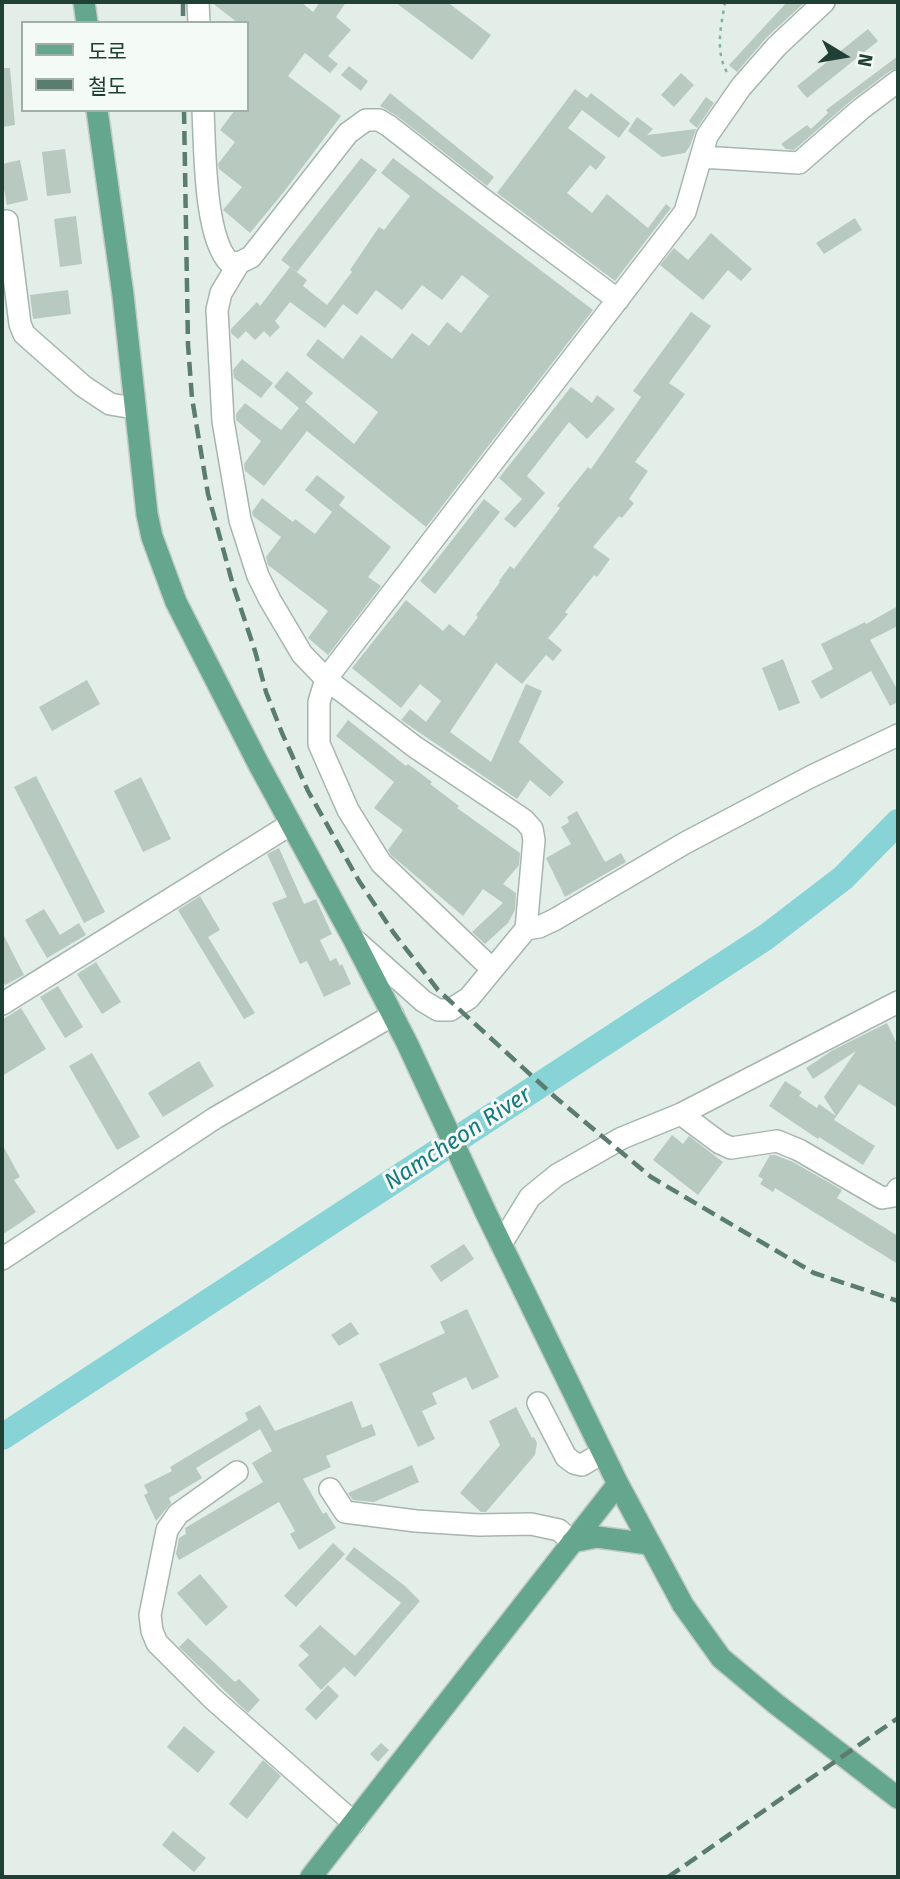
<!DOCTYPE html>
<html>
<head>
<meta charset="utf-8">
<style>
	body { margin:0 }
	#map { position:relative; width:900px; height:1879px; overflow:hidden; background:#e3eee8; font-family:"Fira Sans","Noto Sans KR",sans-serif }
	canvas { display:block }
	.frame { position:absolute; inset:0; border:4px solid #214035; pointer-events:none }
	.legend { position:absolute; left:21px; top:21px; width:228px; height:91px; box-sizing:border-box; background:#f4faf6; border:2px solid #a0b0a9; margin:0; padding:9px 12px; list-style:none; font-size:21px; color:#214035 }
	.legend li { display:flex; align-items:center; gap:14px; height:35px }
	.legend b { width:35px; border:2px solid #a0b0a9 }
	.north { position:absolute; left:809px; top:21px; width:70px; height:70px; -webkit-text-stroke:5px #f4faf6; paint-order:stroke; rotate:101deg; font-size:19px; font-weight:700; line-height:28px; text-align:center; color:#214035 }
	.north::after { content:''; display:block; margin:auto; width:24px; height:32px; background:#214035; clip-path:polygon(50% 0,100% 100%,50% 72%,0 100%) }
</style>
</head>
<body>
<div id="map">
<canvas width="900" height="1879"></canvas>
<div class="frame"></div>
<ul class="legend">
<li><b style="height:9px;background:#64a68e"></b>도로</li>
<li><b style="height:9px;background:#5b7c70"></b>철도</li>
</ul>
<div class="north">N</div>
</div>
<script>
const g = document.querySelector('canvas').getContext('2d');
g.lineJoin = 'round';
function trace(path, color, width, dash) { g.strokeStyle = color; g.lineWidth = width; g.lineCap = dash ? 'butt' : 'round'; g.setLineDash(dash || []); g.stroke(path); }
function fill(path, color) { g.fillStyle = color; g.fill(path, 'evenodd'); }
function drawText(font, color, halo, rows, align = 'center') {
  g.font = font + ' "Fira Sans",sans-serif'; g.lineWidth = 6; g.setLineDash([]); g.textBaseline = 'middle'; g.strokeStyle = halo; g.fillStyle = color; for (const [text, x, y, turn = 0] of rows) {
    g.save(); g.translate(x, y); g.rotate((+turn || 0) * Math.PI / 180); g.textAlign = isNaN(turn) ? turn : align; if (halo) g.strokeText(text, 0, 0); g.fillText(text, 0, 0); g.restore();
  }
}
trace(new Path2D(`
	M2 1437 766 937 843 878 898 822`), '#87d3d6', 26);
fill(new Path2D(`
	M211 2H301L313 12 320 2H346L336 17 351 30 328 56 338 64 330 73 305 53 288 76 341 116 283 193 250 233 223 210 242 187 219 169 218 164 235 142 220 130 235 110H247V23H238Z
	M395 2H447L491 35 472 60Z
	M787 2H805L767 37 737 72 729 65Z
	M868 29 878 41 807 98 797 86Z
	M898 56V68L890 71 853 99 794 150 786 149 781 144 807 125 811 129 828 113 826 110Z
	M349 66 368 81 361 91 341 75Z
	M2 68H10L15 125 2 127Z
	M681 73 694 85 674 107 661 95Z
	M575 89 587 98 591 93 630 123 619 138 582 110 568 128 606 157 596 170 590 165 567 193 592 213 607 194 648 228 666 204 671 208 615 281 497 193Z
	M390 93 494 177 487 186 397 116 380 106Z
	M706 97 714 103 697 128 689 121Z
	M637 117 653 129 647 135 696 129 690 146 685 153 662 157 628 131Z
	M65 149 71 193 47 196 42 152Z
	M361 158 377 170 297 272 281 260Z
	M393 158 593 310 426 527 307 431 264 486 245 471 244 464 261 441 236 420V414L245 403 281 430 299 408 274 387 287 371 313 393 305 402 354 444 378 412 306 355 318 339 343 359 361 335 392 359 412 333 429 346 447 322 461 333 489 296 462 275 442 300 422 285 402 310 376 290 357 315 343 304 325 328 290 302 275 321 280 327 270 337 264 331 255 340 246 331 238 339 231 333V329L257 302 260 306 290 267 307 280 303 286 327 305 352 272 350 270 379 227 384 230 410 196 381 173Z
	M20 160 28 200 7 205 2 179V164Z
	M76 216 82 264 60 267 54 219Z
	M855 218 862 230 824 254 816 243Z
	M711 233 752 269 741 281 728 270 703 300 660 265 674 248 688 260Z
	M68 290 71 314 33 319 30 295Z
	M691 312 711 326 669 383 685 394 635 462 648 471 629 499 634 503 622 518 619 516 593 547 610 559 597 577 594 575 565 612 568 614 548 638 562 650 553 661 546 655 522 684 496 663 450 732 491 762 526 684 542 691 519 742 564 782 550 797 530 780 517 799 401 720 410 709 426 722 441 701 420 684 401 708 352 668 406 600 443 631 449 624 464 636 478 617 476 615 500 582 499 581 510 566 514 569 560 508 557 506 588 467 591 469 641 397 633 391Z
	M242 359 273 383 261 398 234 378 233 370Z
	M571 387 592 403 597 395 615 409 587 439 569 422 527 476 545 493 515 528 504 519 522 499 499 478Z
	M317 475 345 497 339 505 391 547 368 577 381 586 328 655 308 638 328 611 268 565 266 557 281 537 253 516 252 512 262 498 293 522 295 519 315 534 332 512 305 490Z
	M484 499 500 512 435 594 420 581Z
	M898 606V626L870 640 898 691V702L890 706 871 671 821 699 811 681 833 669 821 644 865 622 866 624Z
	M783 659 800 703 779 711 762 668Z
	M87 680 100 704 52 731 39 707Z
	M348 720 406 766 408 764 432 782 430 784 459 806 457 808 520 853 519 865 503 884 516 893 515 910 508 923 485 944 472 932 503 903 483 889 463 916 391 855 388 850 403 830 374 808 394 782 336 736Z
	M36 776 105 912 84 923 14 787Z
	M141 777 171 839 143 852 114 791Z
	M577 811 605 862 621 853 626 862 565 897 546 858 571 844 561 827 569 822 567 817Z
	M279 848 304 904 316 899 332 934 320 940 330 961 336 958 340 966 342 964 351 984 324 997 307 961 300 964 272 903 287 897 267 854Z
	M200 896 220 930 208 937 255 1013 244 1019 178 910Z
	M44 909 60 935 79 923 86 935 47 958 25 920Z
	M2 932 24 975 5 985 2 979Z
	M96 962 121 1002 102 1014 77 974Z
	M58 986 83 1027 65 1038 40 997Z
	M21 1008 46 1049 2 1076V1020Z
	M887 1023 898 1046V1108L859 1084 834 1120 875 1146 863 1165 819 1137 818 1139 769 1106 785 1081 802 1092 799 1096 817 1108 819 1104 836 1116 824 1097 856 1051 813 1079 806 1068 833 1050Z
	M92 1053 140 1137 117 1150 69 1066Z
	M199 1061 214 1086 163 1117 148 1093Z
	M672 1135 683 1144 689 1136 723 1162 698 1195 653 1160Z
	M2 1144 20 1177 14 1180 36 1212 2 1235Z
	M770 1155H775L793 1162 842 1190 837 1198 898 1236V1264L775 1188 773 1192 760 1184 763 1179 758 1176Z
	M464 1244 474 1259 441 1282 430 1266Z
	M467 1309 499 1377 472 1390 466 1377 432 1393 437 1404 422 1411 435 1439 418 1447 379 1364 445 1333 440 1322Z
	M351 1322 359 1334 339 1346 331 1335Z
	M352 1401 362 1428 372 1424 376 1435 326 1456 331 1467 303 1479 323 1514 326 1512 336 1528 299 1550 290 1534 295 1531 279 1502 179 1560 176 1554 179 1538 186 1534 185 1528 263 1482 252 1463 272 1451 260 1429 196 1468 202 1478 169 1498 171 1503 156 1521 144 1495 148 1493 144 1485 172 1471 170 1467 248 1420 245 1413 260 1405 275 1431Z
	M516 1407 532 1438 534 1437 537 1443 535 1455 486 1512H481L460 1493 500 1445 489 1421Z
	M412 1465 419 1482 374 1502 353 1500 348 1493Z
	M333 1543 345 1554 296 1607 284 1596Z
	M354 1547 405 1586 420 1601 355 1677 344 1667 321 1690 298 1665 309 1655 299 1646 320 1625 355 1656 401 1603 345 1559Z
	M200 1574 228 1607 206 1626 177 1593Z
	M188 1638 235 1682 239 1679 260 1700 248 1713 179 1647Z
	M328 1685 339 1696 316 1720 305 1709Z
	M184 1726 215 1752 198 1773 167 1747Z
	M381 1743 389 1750 378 1762 370 1754Z
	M263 1760 281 1776 247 1819 229 1804Z
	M173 1831 206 1858 194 1872 162 1845Z`), '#b8c9c0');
const minor = new Path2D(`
	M198 2 199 23
	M203 110C205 148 204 236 229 262L239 263 251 257 348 133 366 120H379L389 126 480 197 618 300
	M701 157 799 163 861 109 898 81
	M7 221 20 324 24 334 83 386 110 404 134 408
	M239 263 221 293 217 310 223 421 240 520 258 576 270 600 302 654 326 679 415 747 524 820 532 829 534 840 526 929 469 998 450 1010H438L423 1001 356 941
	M526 929 539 927 554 920 685 843 810 777 898 735
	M492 969 381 863 348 810 319 744V702L326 679 685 212 707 136 741 87 777 46 824 2
	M2 1004 291 824
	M681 1114 720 1143 731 1148 777 1141 799 1150 882 1198 894 1196 898 1189
	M501 1244 530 1197 557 1175 622 1138 681 1114 898 1002
	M2 1259 215 1118 393 1015
	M538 1403 566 1457 574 1463 582 1465 602 1453
	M237 1472 178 1514 167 1530 150 1615 152 1631 157 1643 213 1699 354 1823
	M330 1489 345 1512 416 1521 479 1525 531 1524 559 1530 572 1542`);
const major = new Path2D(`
	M84 2 87 23
	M97 110 123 295 147 514 152 537 176 602 258 763 354 940 407 1043 486 1213 618 1484 683 1605 721 1658 776 1704 898 1798
	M572 1542 597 1537 649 1544
	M311 1877 618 1484`);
trace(minor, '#a5b6af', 24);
trace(major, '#c1cac6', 24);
trace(new Path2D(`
	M725 2C721 28 714 52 729 76`), '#81b49e', 2.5, [3.5, 5]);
trace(minor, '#fff', 21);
trace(major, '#64a68e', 21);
trace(new Path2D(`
	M183 2V23
	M184 110 188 345 192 398 208 494 233 585 255 651 266 692 282 733 308 791 359 881 393 932 438 990 555 1097 651 1177 814 1273 898 1301
	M668 1877 898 1718`), '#5b7c70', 4.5, [14, 7]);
drawText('italic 23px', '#167b81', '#f4faf6', [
	["Namcheon River",458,1139,-33]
]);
</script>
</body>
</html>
